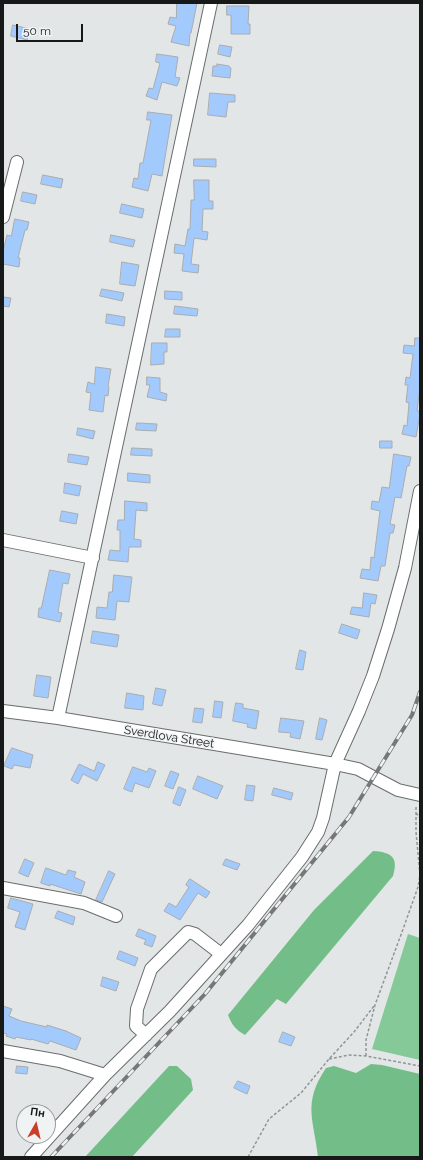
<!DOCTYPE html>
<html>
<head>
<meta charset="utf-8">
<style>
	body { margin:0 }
	#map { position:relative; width:423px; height:1160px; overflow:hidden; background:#e2e6e7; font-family:Raleway,sans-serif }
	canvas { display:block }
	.frame { position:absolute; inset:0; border:4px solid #171919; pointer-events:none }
	.north { position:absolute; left:16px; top:1104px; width:40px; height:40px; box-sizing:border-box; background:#eff3f4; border:1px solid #999c9c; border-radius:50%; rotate:8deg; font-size:11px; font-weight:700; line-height:16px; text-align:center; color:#171919 }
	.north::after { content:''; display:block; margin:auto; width:14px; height:18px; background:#cb3f2a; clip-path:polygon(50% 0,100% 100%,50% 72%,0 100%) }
	.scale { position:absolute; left:16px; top:24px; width:67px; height:18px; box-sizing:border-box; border:2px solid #171919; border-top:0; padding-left:5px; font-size:12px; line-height:14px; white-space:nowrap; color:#171919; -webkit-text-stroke:3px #eff3f4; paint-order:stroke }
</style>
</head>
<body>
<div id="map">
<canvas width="423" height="1160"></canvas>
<div class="frame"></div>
<div class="north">Пн</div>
<div class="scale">50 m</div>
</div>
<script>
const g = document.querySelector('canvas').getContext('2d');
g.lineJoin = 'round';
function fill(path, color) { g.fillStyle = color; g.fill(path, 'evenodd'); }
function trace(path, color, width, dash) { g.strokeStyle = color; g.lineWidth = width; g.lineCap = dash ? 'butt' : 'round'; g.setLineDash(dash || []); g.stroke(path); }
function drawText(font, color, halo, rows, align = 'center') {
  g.font = font + ' Raleway,sans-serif'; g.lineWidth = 3; g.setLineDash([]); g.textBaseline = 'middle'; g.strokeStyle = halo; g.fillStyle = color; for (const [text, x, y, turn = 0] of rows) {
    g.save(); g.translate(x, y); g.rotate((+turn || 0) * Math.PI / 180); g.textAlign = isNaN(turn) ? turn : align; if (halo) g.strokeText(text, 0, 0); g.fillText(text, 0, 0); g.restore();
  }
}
fill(new Path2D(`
	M408 934 420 938V1060L372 1049Z`), '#84c997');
fill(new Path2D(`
	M373 851C391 852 399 857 393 876L286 1004 277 999 245 1035C236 1030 232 1025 228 1015L314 910Z
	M371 1064 382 1065 420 1074V1157H318C314 1119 302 1104 326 1068L334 1066 356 1073Z
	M169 1066H177L191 1079 193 1090 132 1157H85Z`), '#73bd89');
const building = new Path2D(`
	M177 3H197L191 33H190L189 46 171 42 176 26 168 24 170 17 176 18Z
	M227 6H249L248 24H250V34H231V15H227Z
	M13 25 30 29 27 40 11 36Z
	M220 45 232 47 230 57 218 54Z
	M157 54 178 57 175 77 180 78 177 86 162 82 157 100 146 96 149 88 153 89 160 63 156 62Z
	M217 64 229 66V67L231 68 230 78 212 76 213 66H217Z
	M210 93 235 95V102H228L226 117 208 115Z
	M148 112 172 115 162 176 152 174 148 191 132 187 134 178 138 179 140 163H143L151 120H147Z
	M194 159H216V167L194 166Z
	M43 175 63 179 61 188 41 184Z
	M194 180H209V201H213V209H203L202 231 208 232 207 240 194 238 191 264 199 265 198 273 182 271 184 254 174 253 175 244 185 246 188 229H190L191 200H194Z
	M23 192 37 195 35 204 21 201Z
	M122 204 144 209 142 218 120 213Z
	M15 219 29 222 27 230H25L18 258H20L19 267 3 264V251L7 235 11 236Z
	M111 235 135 240 133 247 110 242Z
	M122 262 139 265 135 286 120 284Z
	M102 289 124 293 122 301 100 296Z
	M165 291 182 292V300L165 299Z
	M3 297 11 298 9 307 3 306Z
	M175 306 198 309 197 316 174 314Z
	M107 314 125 317 124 326 106 323Z
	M166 329H180V337H165Z
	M415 338H420V387L417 411H420V414L416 437 402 434 404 425 407 426 409 403 406 402 408 385H405L406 377 410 378 413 354 403 353 404 345 414 346Z
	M152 343H167V352H164V364L151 365Z
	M96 367 111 369 108 386 109 387 108 396 105 395 103 412 89 410 91 393 86 392 88 382 94 384Z
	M147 377 160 378V392L167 394 166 401 147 397 150 385H147Z
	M137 423 157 424 156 431 136 430Z
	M78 428 95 431 93 439 77 435Z
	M380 441H392V448H380Z
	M132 448 152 449V456L131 455Z
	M69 454 89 457 87 465 68 462Z
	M394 454 411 457 409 466H407L401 498 395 497 390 524 395 525 393 533H390L385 566H381L378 581 360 578 362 569 370 570 371 557 374 558 380 511 371 509 372 501 379 502 382 487 389 488Z
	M128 473 150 475V483L128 481Z
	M65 483 81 486 79 496 64 493Z
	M125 501 147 503V511L136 510 134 539 141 540V547H129L128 562 108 560 110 550 120 551V530H117L118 520H124Z
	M62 511 78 514 76 524 60 521Z
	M50 570 70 574 68 584 63 583 58 612 62 613 60 622 38 617 39 608H41Z
	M114 575 132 577 129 602 117 601 115 620 96 618 97 607 107 608 109 592H112Z
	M364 593 377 595 375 604 371 603 369 617 350 614 352 607 362 608Z
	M342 624 360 630 357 639 339 633Z
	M93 631 119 635 117 647 91 643Z
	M300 650 306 652 303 670 296 669Z
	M37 675 51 677 48 698 34 696Z
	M156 688 166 690 162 706 153 704Z
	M127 693 144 696 143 710 125 708Z
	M215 701 223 702 221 718 213 717Z
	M236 703 243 704V708L259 711 256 729 247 727 248 724 233 721Z
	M195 708 204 709 202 723 193 722Z
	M281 718 304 721 300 739 290 737 291 733 279 732Z
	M320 718 327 720 322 740 316 739Z
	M12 748 33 755 30 768 14 765 12 769 4 766Z
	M98 762 105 765 97 781 83 774 78 784 71 780 79 764 94 771Z
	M133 767 147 772 149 768 156 771 149 788 135 783 132 792 124 789Z
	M171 771 179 774 173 789 165 786Z
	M198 776 223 786 217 799 193 789Z
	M247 785 255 786 253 801 245 800Z
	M179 787 186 790 180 806 173 803Z
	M274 788 293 793 291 800 272 795Z
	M25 859 34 863 28 877 19 873Z
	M226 859 240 864 237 870 223 865Z
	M46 868 66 875 68 870 76 872 74 877 85 882 81 894 50 884V886L41 883Z
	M109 871 115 874 102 902 96 900Z
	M190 879 210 892 206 898 198 893 180 920 164 911 169 903 176 907 189 887 186 885Z
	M11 898 33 904 25 930 15 927 20 912 8 908Z
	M58 911 75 917 73 925 55 918Z
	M139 929 156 936 152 947 144 944 146 940 136 936Z
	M120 951 138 958 135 966 117 959Z
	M103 977 119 982 116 991 101 986Z
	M3 1006 12 1009 9 1016 21 1021 47 1027V1025L66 1031 81 1038 76 1050 50 1041 48 1044 31 1039V1040L16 1037 15 1039 6 1036 7 1034 3 1033Z
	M283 1032 295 1037 291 1046 279 1042Z
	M17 1066 28 1067 27 1074 16 1073Z
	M238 1081 250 1086 247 1094 234 1088Z`);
fill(building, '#a2cafd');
trace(building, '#aaacaf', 1);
const minor = new Path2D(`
	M3 217 17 162
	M3 540 93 558
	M3 711 58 718 335 764 358 769 398 790 420 795
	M58 718 211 3
	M3 888 84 903 116 916
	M146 1035 136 1026 137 1009 151 969 188 932 195 934 221 954
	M3 1051 60 1061 105 1075
	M31 1157 105 1075 170 1011 248 925 302 857 318 832 323 818 335 764 359 711 373 676 388 629 405 568 420 491`);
trace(minor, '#6a6d6e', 14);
trace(new Path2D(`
	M416 813 420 818
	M366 1056V1040L375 1005 402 932 418 887 420 875 416 832V805
	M329 1059 349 1055 366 1056 420 1066
	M248 1157 269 1119 301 1093 329 1059 354 1032 374 1006`), '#929595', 1.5, [3, 2]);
trace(minor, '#fff', 12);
const rail = new Path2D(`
	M51 1157 205 994 349 817 412 715 420 692`);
trace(rail, '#757878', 4);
trace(rail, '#eff3f4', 2.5, [8]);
drawText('12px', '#171919', '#eff3f4', [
	["Sverdlova Street",169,737,9]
]);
</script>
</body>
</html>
